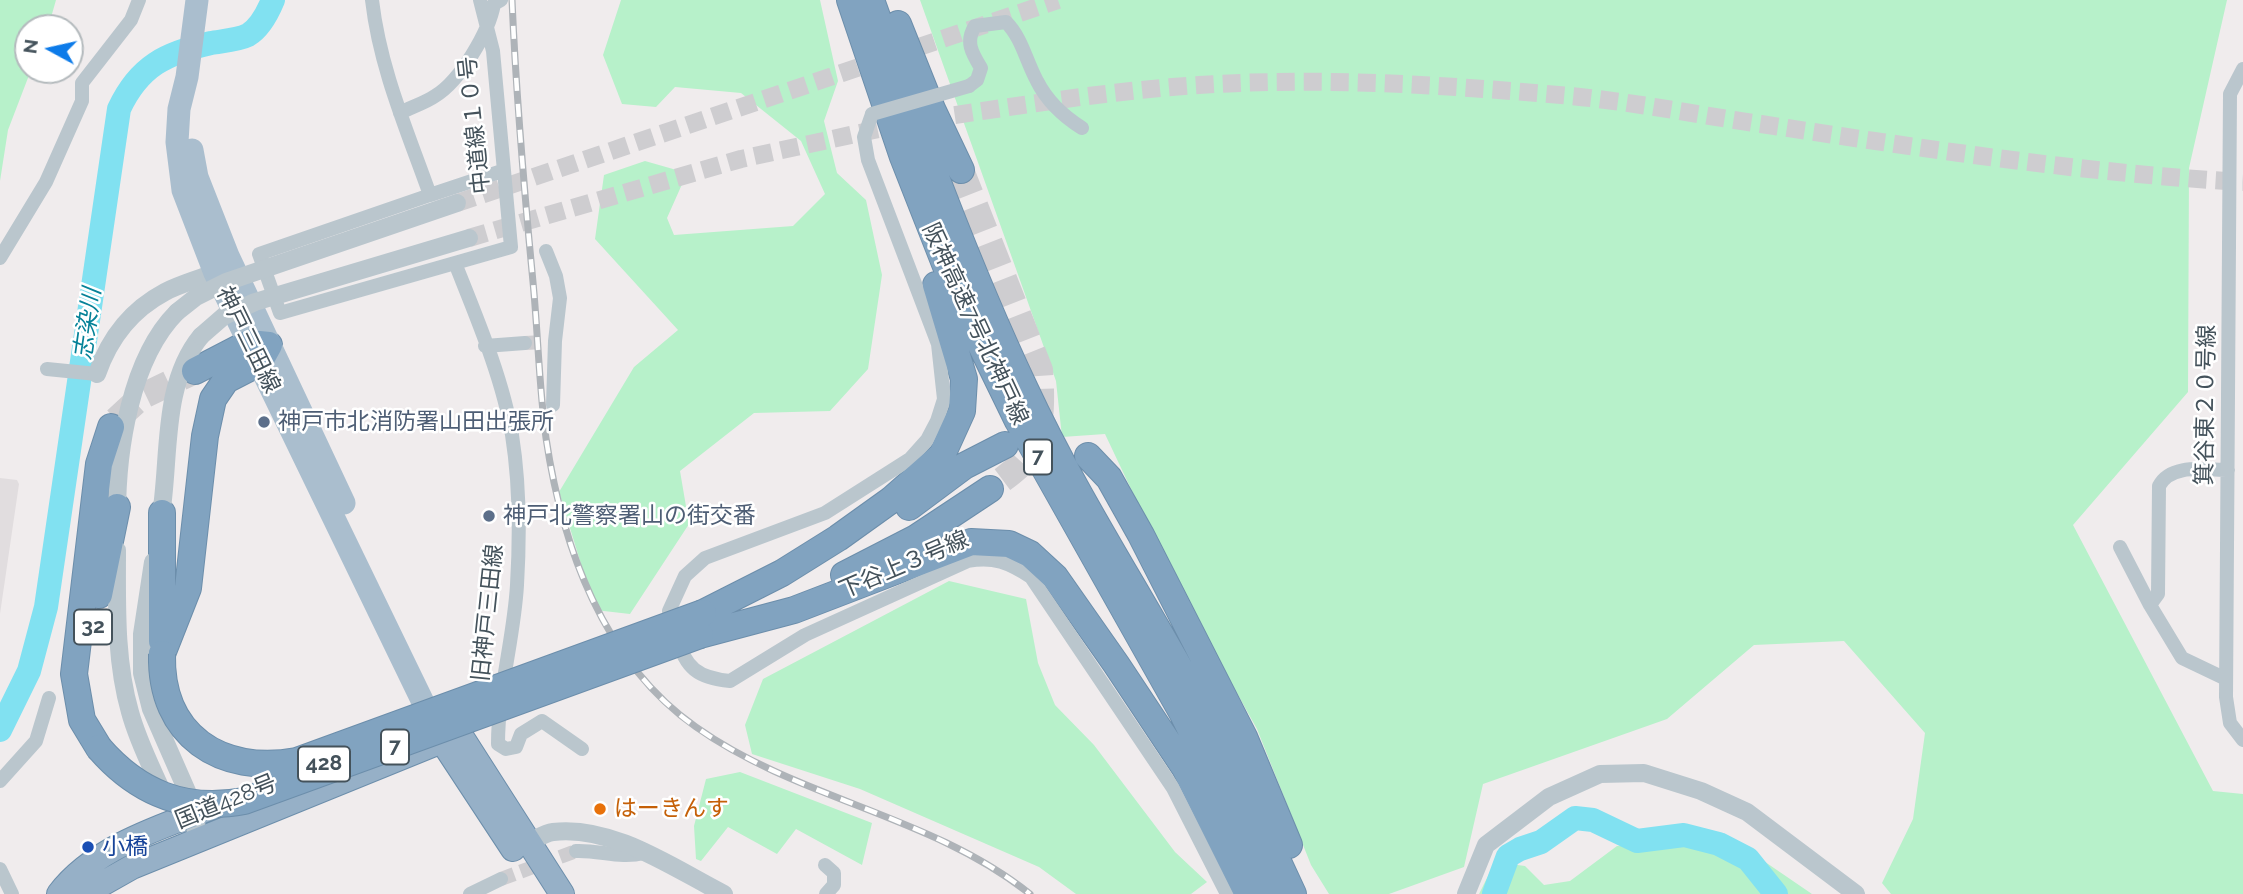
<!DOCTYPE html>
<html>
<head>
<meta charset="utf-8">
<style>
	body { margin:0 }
	#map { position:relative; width:2243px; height:894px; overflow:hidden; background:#f0eced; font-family:Raleway,sans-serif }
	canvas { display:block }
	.north { position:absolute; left:14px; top:14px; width:70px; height:70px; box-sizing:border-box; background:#fff; border:2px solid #b4babd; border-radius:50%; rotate:278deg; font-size:19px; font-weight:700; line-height:28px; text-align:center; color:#44525b }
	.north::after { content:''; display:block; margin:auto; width:24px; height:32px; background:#0d7be9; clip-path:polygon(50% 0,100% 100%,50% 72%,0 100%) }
</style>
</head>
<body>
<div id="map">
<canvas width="2243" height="894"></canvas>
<div class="north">N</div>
</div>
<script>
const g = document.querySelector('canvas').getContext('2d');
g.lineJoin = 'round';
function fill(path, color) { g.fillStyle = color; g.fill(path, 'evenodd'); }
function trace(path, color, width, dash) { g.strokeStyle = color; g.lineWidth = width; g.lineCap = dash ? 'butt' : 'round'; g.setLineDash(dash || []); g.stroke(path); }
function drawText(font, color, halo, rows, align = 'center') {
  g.font = font + ' Raleway,"Noto Sans JP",sans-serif'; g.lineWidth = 5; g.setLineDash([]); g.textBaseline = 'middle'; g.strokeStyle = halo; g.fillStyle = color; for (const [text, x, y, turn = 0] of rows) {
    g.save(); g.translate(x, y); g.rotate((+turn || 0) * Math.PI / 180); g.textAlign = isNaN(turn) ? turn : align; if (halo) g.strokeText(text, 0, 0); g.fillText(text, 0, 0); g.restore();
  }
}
fill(new Path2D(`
	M0 478 17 480 19 484 0 614Z`), '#e1dddf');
fill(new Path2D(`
	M0 0H56L48 28H28V70H31L8 130 0 181Z
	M621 0H820L838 81 824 121 837 173 866 200 882 275 868 369 830 411 754 413 680 471 689 524 630 614 595 610 559 492 634 367 678 330 595 239 604 175 645 161 687 173 667 218 674 235 793 226 825 194 801 141 741 93 675 87 656 107 622 104 603 55Z
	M920 0H2227L2189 168 2188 392 2073 525 2213 791 2243 794V894H1891L1882 883 1913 819 1925 733 1844 641 1754 645 1667 719 1483 784 1464 867 1389 894H1329L1311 865 1257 729 1175 582 1105 434 1062 437 1056 381Z
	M949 581 1026 599 1038 663 1055 705 1094 745 1175 852 1207 882 1191 894H1076L1039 867 860 789 752 754 745 725 763 679Z
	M740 772 872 823 862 865 796 829 777 854 728 827 701 861 696 859 694 826 706 779Z
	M1679 843 1752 853 1812 894H1479L1495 862 1525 866 1544 885 1570 881 1617 846Z`), '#b7f1ca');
trace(new Path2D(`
	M0 730 29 671 46 607 119 109C139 66 166 53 211 43 222 41 238 40 248 35 260 28 268 12 273 0
	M1494 894 1508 856 1520 849 1541 842 1575 818 1593 820 1637 841 1684 835 1719 844 1748 859 1776 894`), '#81e1f1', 24);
trace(new Path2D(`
	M525 343 544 342
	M501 879 576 851`), '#cecdd0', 14, [14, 7]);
trace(new Path2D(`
	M928 119C1018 106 1108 91 1199 85 1323 77 1447 85 1571 96 1634 102 1698 115 1761 124 1921 148 2082 173 2243 182
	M457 203 1058 0
	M469 238 741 159 901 124`), '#cecdd0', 18, [18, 9]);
trace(new Path2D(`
	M961 170 1040 370C1042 400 1044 442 1020 465 1011 474 1000 481 990 489
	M116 420 141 397 195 371`), '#cecdd0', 26, [26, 13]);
const trunk = new Path2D(`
	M436 722H452L562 894
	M59 894C96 845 167 825 223 803
	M84 894 132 867 442 741 513 849`);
const motorway = new Path2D(`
	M850 0 903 157 960 302 1018 421 1183 714 1271 894
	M871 0C918 131 965 262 1025 389 1071 488 1131 581 1184 676 1224 747 1259 820 1293 894
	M898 24 932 109 961 170
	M1088 456 1109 478 1141 535 1244 737 1289 845
	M909 507 964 466 1005 445
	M844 575 916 538 990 489
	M99 595 117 507
	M703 613 782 573 838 538 891 500 942 455 962 411 964 379 936 285
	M700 635 794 610 971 542 1009 544 1030 554 1055 577 1116 664 1185 768 1248 894
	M162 641V513
	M162 654 188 588 205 436 213 399 226 380 259 363 269 345 249 343 195 371
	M99 748 82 720 74 674 99 464 111 427`);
trace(trunk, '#6c8eab', 26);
trace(motorway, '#6c8eab', 28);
trace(new Path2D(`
	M372 0C380 69 407 130 430 195L259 254 280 313 455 263C476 316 503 379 512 435 520 485 520 535 517 585 514 638 498 690 498 744L506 749 516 747 521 734 542 721 582 749
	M2243 69 2230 94 2226 697 2230 723 2243 740
	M969 86 977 80 981 68C972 53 965 42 975 26L1006 22C1022 38 1026 61 1037 81 1047 101 1063 116 1082 128
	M400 113C411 107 425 103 435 96 460 81 489 32 494 4L501 0
	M430 195 502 171
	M546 251 556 276 560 298 555 341 553 405
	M0 258 46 182 82 101V83L131 20 139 0
	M455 263 511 247 493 51 480 0
	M485 346 525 343
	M47 369 97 374
	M2120 547 2150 605
	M674 627 669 611 685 576 705 558 825 513 910 459 927 440 937 421 944 399 938 344 868 160 864 137 872 114
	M677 637C685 668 698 678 730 681L805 635 968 561C994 556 1009 563 1031 577L1173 788 1227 894
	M2226 679 2182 658 2150 605 2158 594 2159 486C2171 463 2205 470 2228 470
	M0 781 36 741 49 698
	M576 851C600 850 620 859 644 853
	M825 865 834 873V885L826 894
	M0 869 12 894
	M470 894 501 879`), '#bac6cd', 14);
trace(new Path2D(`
	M97 374C109 339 131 310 165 292 184 282 206 278 225 267
	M117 515C117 451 130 359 177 312
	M160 521C171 461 160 386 201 336
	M117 550C117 604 115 660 130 712 138 742 153 770 165 798
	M153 562 142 634V673L151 709 197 814 195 840
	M529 842C536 839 545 833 553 832 613 825 673 868 724 894
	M1466 894 1486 845 1549 797 1600 774 1644 773 1701 791 1747 812 1856 894`), '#bac6cd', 18);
trace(new Path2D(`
	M197 0 187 77 179 109 177 142 183 190 215 273 436 729
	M192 150 197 177 228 256 344 503`), '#aabece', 23);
trace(trunk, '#96b0c7', 24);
trace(motorway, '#81a3c0', 26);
const rail = new Path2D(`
	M512 0C516 94 524 188 533 282 538 334 539 386 546 438 562 546 603 662 696 727 799 800 931 815 1030 894`);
trace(rail, '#aeb3b8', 7);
trace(rail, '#fff', 4.5, [13]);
const motorwayBridge = new Path2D(`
	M162 654C160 736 221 775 297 761L703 613
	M99 748C138 793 185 812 244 801L700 635`);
trace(motorwayBridge, '#6c8eab', 28, []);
trace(new Path2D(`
	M872 114 969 86`), '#bac6cd', 14);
trace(new Path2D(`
	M177 312 196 297 226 282 457 203
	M201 336 224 316 255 302 469 238`), '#bac6cd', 18);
trace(motorwayBridge, '#81a3c0', 26);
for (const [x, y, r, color] of [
	[264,422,7,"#5c6f8a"],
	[489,516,7,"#5c6f8a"],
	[600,809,7,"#e8710a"],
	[88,847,7,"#1a4fb4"]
]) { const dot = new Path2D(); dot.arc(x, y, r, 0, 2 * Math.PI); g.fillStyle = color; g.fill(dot); trace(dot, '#fff', 2.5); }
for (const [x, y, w] of [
	[1038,457,28],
	[93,627,38],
	[395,747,28],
	[324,764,52]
]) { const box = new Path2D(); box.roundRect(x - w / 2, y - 17.5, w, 35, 5); g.fillStyle = '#fff'; g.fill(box); trace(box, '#44525b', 2); }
drawText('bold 21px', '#44525b', null, [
	["7",1038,457],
	["32",93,627],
	["7",395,747],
	["428",324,764]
]);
drawText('23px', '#44525b', '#fff', [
	["中道線１０号",475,125,-96],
	["阪神高速7号北神戸線",975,324,65],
	["神戸三田線",248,340,64],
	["箕谷東２０号線",2206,405,-89],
	["下谷上３号線",904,565,-23],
	["旧神戸三田線",488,613,-84],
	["国道428号",226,802,-22]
]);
drawText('23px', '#4e5e75', '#fff', [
	["神戸市北消防署山田出張所",278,422],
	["神戸北警察署山の街交番",503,516]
], 'left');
drawText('23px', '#c56008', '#fff', [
	["はーきんす",614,809]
], 'left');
drawText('23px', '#164399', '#fff', [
	["小橋",102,847]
], 'left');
drawText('italic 24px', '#058298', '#fff', [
	["志染川",88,324,-82]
]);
</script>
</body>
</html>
